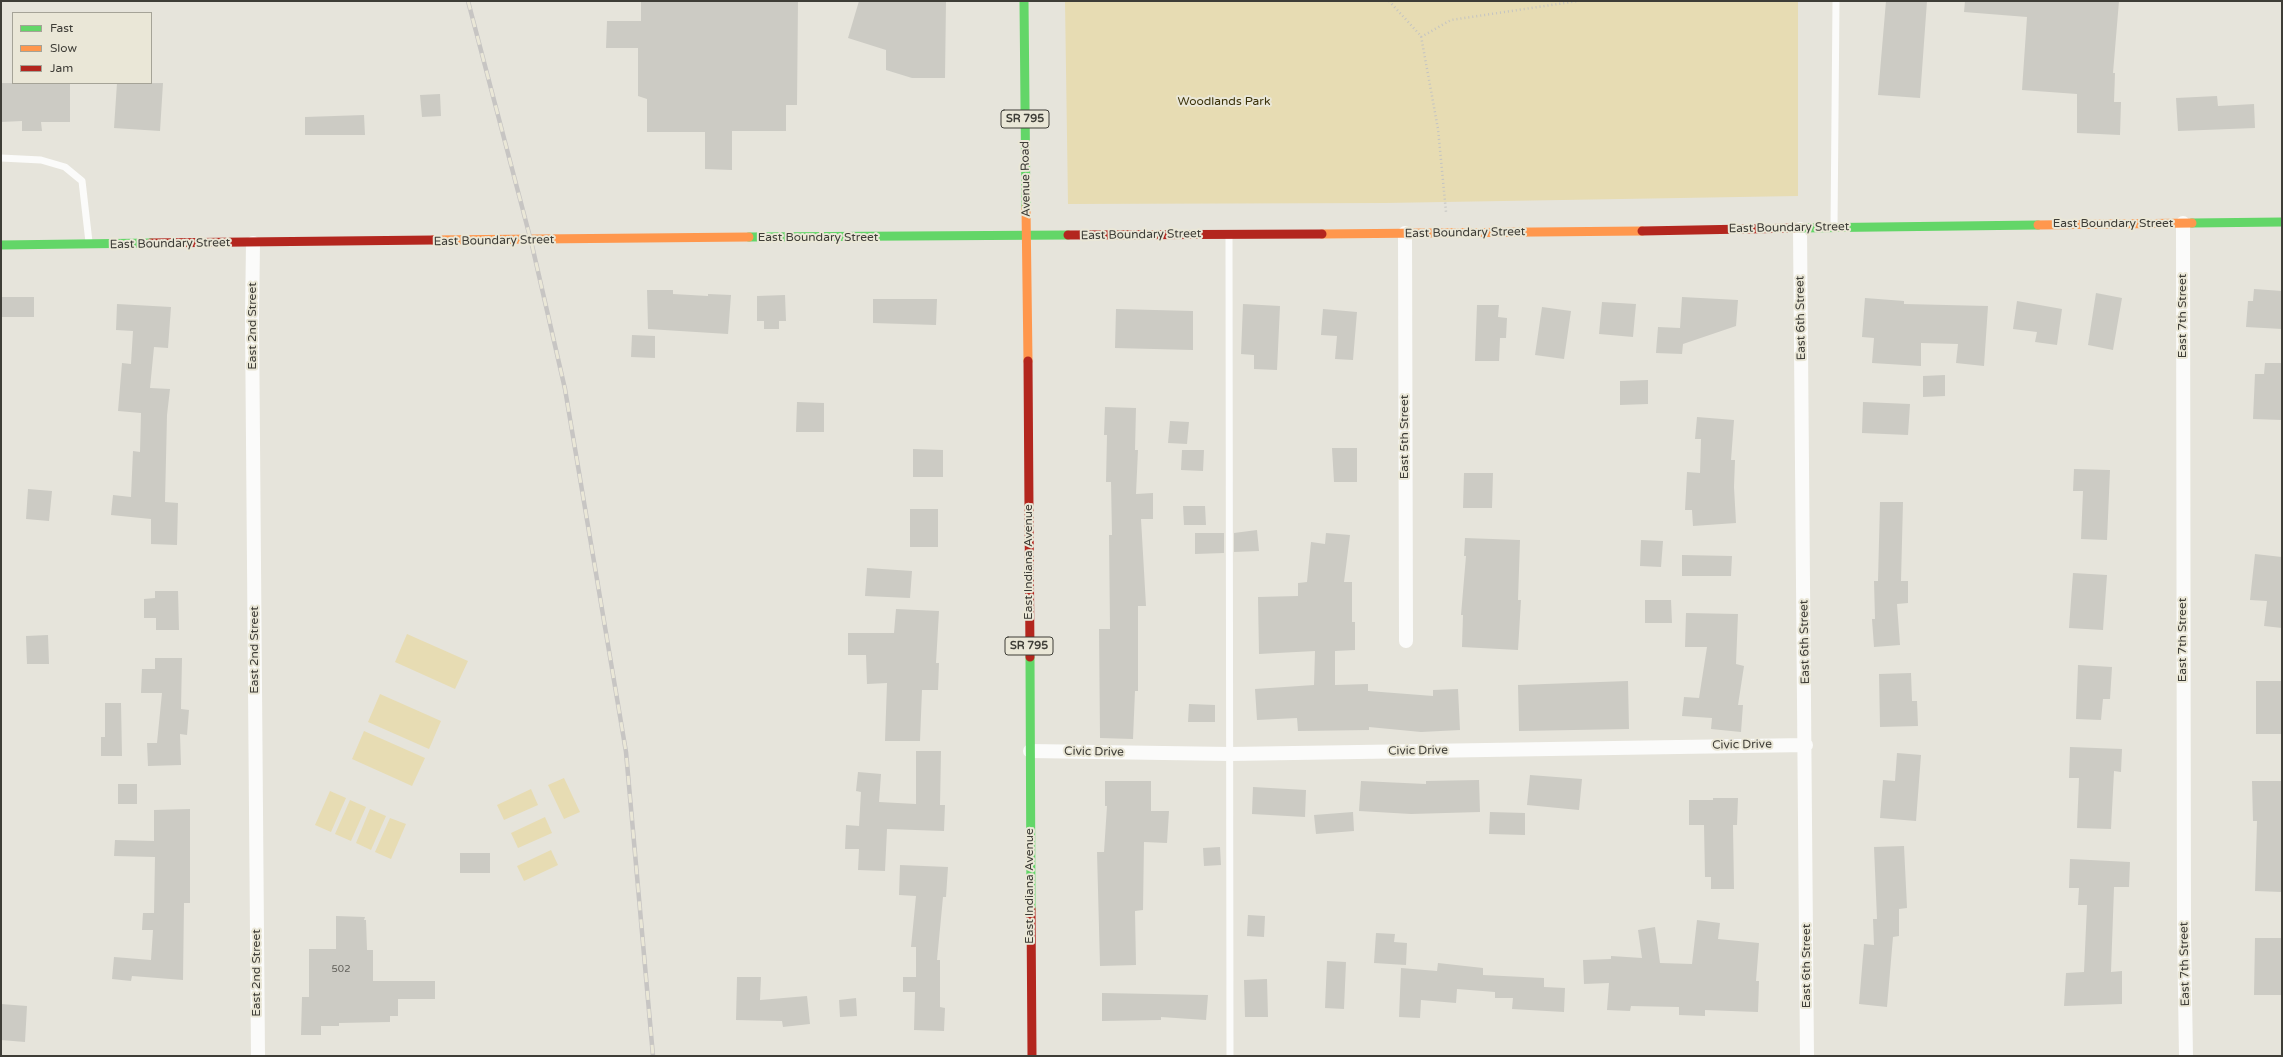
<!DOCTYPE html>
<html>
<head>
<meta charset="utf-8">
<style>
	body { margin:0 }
	#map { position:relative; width:2283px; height:1057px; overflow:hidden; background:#e6e4db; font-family:"Varela Round",sans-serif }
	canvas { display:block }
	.frame { position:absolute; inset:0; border:2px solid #3e3d37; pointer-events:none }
	.legend { position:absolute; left:12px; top:12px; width:140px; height:72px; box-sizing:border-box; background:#eae7d7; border:1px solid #a5a397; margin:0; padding:5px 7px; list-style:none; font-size:12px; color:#3e3d37 }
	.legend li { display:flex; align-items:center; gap:8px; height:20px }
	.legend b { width:20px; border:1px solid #a5a397 }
</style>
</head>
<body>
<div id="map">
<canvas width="2283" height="1057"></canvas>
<div class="frame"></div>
<ul class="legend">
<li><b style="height:5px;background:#63d668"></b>Fast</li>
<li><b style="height:5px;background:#ff974d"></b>Slow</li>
<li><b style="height:5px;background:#b3261e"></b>Jam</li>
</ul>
</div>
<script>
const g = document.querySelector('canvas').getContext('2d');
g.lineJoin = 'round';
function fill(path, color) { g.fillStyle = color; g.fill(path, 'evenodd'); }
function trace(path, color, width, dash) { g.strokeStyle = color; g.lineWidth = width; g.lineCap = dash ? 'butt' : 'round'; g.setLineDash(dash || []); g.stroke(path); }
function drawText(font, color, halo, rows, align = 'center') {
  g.font = font + ' "Varela Round",sans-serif'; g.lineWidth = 4; g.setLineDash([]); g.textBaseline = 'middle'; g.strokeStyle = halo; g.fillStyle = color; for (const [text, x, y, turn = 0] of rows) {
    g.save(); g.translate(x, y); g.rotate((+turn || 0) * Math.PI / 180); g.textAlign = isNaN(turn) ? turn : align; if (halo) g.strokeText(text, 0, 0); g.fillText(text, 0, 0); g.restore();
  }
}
fill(new Path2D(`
	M1065 1H1798V196L1385 203 1068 204Z
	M407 634 468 661 455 689 395 662Z
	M380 694 441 721 429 749 368 722Z
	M364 731 425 758 412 786 352 759Z
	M564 778 580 812 564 819 548 785Z
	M531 789 538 805 504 820 497 805Z
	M330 791 346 798 331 832 315 825Z
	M350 800 366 807 351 841 335 834Z
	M370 809 386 816 371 850 356 843Z
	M545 817 552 833 518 848 511 833Z
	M390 818 406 824 391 859 375 852Z
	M551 850 558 865 524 881 517 866Z`), '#e7dcb3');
fill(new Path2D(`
	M641 1H798L797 105H786V131H732V170L705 169V132H647V99L638 96V48H606L607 21H641Z
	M859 1H946L945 78H912L886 70V50L848 38Z
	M1886 1H1927L1920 98 1878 95Z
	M1965 1H2119L2113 73H2115L2114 102H2121L2120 135 2077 133V94L2022 90 2027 17 1964 12Z
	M1 83H70V122H41L42 131H22V121L1 122Z
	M117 83H163L160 131 114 128Z
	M440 94 441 116 422 117 420 95Z
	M2217 96 2218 106 2254 104 2255 128 2178 131 2176 98Z
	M364 115 365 135H305V117Z
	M2254 289 2282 291V329L2246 327 2248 301H2253Z
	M647 290H673V294L708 296V294L731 295 728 334 648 329Z
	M2096 293 2122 298 2113 350 2088 345Z
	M785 295 786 321H779V329H764V321H757V296Z
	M1 297H34V317H1Z
	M1682 297 1738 300 1736 326 1683 344 1682 354 1656 353 1658 327 1680 328Z
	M1865 298 1904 301V304L1988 306 1984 366 1956 363 1958 344 1921 343V366L1872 363 1874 338 1862 337Z
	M873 299H937L936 325 873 323Z
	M2017 301 2062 309 2057 345 2035 342 2037 332 2013 329Z
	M1602 302 1636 304 1633 337 1599 334Z
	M117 304 171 307 168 348 154 347 150 388 170 389 167 415 165 502 178 503 177 545 151 544V519L111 515 113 495 131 497 133 451 140 452 141 413 118 411 122 363 131 364 133 331 116 330Z
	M1243 304 1280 306 1277 370 1254 369V355L1241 354Z
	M1477 305H1499L1498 317 1507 318 1506 338H1500L1499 361H1475Z
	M1542 307 1571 311 1564 359 1535 355Z
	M1116 309 1193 311V350L1115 348Z
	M1323 309 1357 312 1353 360 1335 359 1337 336 1321 335Z
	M632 335 655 336V358L631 357Z
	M2265 363H2282V420L2253 419 2255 374H2264Z
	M1945 375V396L1923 397V376Z
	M1648 380V404L1620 405V381Z
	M797 402 824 403V432H796Z
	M1863 402 1910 404 1908 435 1862 433Z
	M1105 407 1136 408 1135 450H1138L1136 494 1153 493V519H1141L1146 606H1138V691H1135L1133 739 1100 738 1099 629H1110L1109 535H1112L1111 482H1106L1107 435H1104Z
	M1697 417 1734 420 1731 460H1735L1734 487 1736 523 1693 526 1692 510H1685L1687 472 1700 473 1701 439H1695Z
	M1170 421 1189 422 1187 444 1168 443Z
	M1332 448H1357V482H1334Z
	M913 449 943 450V477H913Z
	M1182 450H1204L1203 471 1181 470Z
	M2074 469 2110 470 2107 540 2081 539 2083 491H2073Z
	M1464 473H1493L1492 508H1463Z
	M28 489 52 491 49 521 26 519Z
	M1880 502H1903L1901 581H1908V603L1897 604 1900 645 1874 647 1872 619H1875L1874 581H1878Z
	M1183 506H1205L1206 525H1184Z
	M910 509H938V547H910Z
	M1257 530 1259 551 1234 552V533Z
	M1195 533H1224V553L1195 554Z
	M1326 533 1350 535 1344 582H1352V622H1355V650L1335 651V685L1368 684V691L1433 696V690L1458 689 1460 730 1421 732 1369 727V730L1298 731 1297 718 1257 720 1255 689 1314 685 1315 651 1259 654 1258 597 1298 596V583L1307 582 1311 542 1325 544Z
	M1465 538 1520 540 1518 600H1521L1518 650 1462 647 1463 615H1461L1466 556H1464Z
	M1641 540 1663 541 1661 567 1640 566Z
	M2255 554 2282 557V628L2264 626 2267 601 2250 600Z
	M1682 555 1732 556 1731 576H1682Z
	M867 568 912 571 910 598 865 596Z
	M2073 573 2107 575 2103 630 2069 628Z
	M155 591H178L179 630H156V618H144V599L155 598Z
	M1645 600H1671L1672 623H1645Z
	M896 609 939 611 936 663H939L938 690H922L920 741H885L887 683 867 684 866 655H848V633H894Z
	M1686 613 1738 614 1736 664 1744 666 1738 705H1743L1741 732 1711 729 1712 718 1682 716 1684 697 1699 698 1707 647H1685Z
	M48 635 49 664H27L26 636Z
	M155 658H182L181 709 189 710 187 735 180 734 181 765 148 766 147 743H157L162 693H141L142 669H155Z
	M2078 665 2112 667 2110 699H2103L2101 720 2076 719Z
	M1911 673 1912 701H1917L1918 726 1880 727 1879 674Z
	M1628 681 1629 729 1519 731 1518 685Z
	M2256 681H2282V734H2256Z
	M105 703H121L122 756H101V737H105Z
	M1189 704 1215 705V722H1188Z
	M2070 747 2122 749 2121 772 2114 771 2111 829 2077 828 2079 778H2069Z
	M916 751H941L940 805H945L944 831 887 829 885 871 858 870 859 849H845L846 825 859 826 861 792 856 791 858 772 881 774 879 802 916 804Z
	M1897 753 1921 755 1916 821 1880 818 1883 780 1895 781Z
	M1530 775 1582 779 1579 810 1527 805Z
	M1479 780 1480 812 1411 814 1359 811 1361 781 1426 784V781Z
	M1105 781H1151V811H1169L1167 843 1144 842 1143 910 1135 911 1136 965 1100 966 1097 852H1104L1107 806H1105Z
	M2252 781H2282V892L2255 891 2257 821H2253Z
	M118 784H137V804H118Z
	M1253 787 1306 790 1305 817 1252 814Z
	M1713 798H1738L1737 825H1733L1734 889H1711V877H1705L1704 825H1689V800H1713Z
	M190 809V903H184L183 980 132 976 131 981 112 979 114 957 151 960 153 930H142L143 913H154L155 857 114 856 115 840 154 841V810Z
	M1353 812 1354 831 1316 834 1314 815Z
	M1490 812 1525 813V835L1489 834Z
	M1904 846 1907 908 1899 909V936L1893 937 1887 1007 1859 1004 1864 944 1874 945 1873 919H1877L1874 847Z
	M1220 847 1221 865 1204 866 1203 848Z
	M460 853H490V873H460Z
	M2070 859 2130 862 2129 887H2114L2111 972 2122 971V1004L2064 1006 2066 973 2084 972 2087 905H2078L2079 888H2069Z
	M900 865 948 867 946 897H943L937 960H940V1007L945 1008 944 1031 914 1030 915 992H903V977H916V947H911L916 896 899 895Z
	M1248 915 1265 916 1264 937 1247 936Z
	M336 916 365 917 364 920H366L367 950H373V981H435V999H398V1016H390V1022L339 1023V1026H321V1035H301L302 997H309V949H336Z
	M1697 920 1720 923 1718 939 1759 943 1756 981H1759L1758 1012 1705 1010V1016L1679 1015V1007L1631 1006 1630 1011 1607 1010 1609 983 1584 984 1583 960 1611 959V956L1642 958 1638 930 1655 927 1660 963 1692 964Z
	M1376 933 1395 934 1394 942 1407 943 1406 965 1374 963Z
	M2255 938H2282V995H2254Z
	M1327 961 1346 962 1344 1009 1325 1008Z
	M1438 963 1483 968V975L1544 978V987L1565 988 1564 1012 1512 1009 1513 998H1495V992L1457 989 1456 1003 1421 1000 1420 1018 1399 1017 1401 968 1437 971Z
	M737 977H761L760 1000 807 996 810 1024 783 1027 782 1021 736 1020Z
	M1267 979 1268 1017H1245L1244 980Z
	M1102 993 1208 995 1206 1020 1161 1017V1020L1102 1021Z
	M856 998 857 1016 840 1017 839 1000Z
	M1 1004 27 1006 25 1042 1 1040Z`), '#cccbc4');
trace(new Path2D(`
	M1389 1 1421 36 1438 129 1446 212
	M1421 37 1451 20 1578 1`), '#c4c4c2', 2.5, [1, 3]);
trace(new Path2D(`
	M1 158 41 160 65 167 82 181 89 242
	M1834 228 1836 1
	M1229 236 1230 1056`), '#fbfbfa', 7);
trace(new Path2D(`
	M2183 223 2184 930 2186 1056
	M1800 229 1807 1056
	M1405 233 1406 641
	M253 243 252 318 258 1056
	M1030 751 1230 754 1806 745`), '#fbfbfa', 14);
trace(new Path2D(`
	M1024 1 1026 208
	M2192 223 2282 222
	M1799 228 2038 225
	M749 237 1068 235
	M1 245 151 243
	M1030 657 1031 909`), '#63d668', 9);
trace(new Path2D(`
	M1026 208 1028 361
	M2038 225 2192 223
	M1322 234 1642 231
	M433 240 749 237`), '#ff974d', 9);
trace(new Path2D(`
	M1642 231 1799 228
	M1068 235 1322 234
	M151 243 433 240
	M1028 361 1030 657
	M1031 909 1032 1056`), '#b3261e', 9);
const rail = new Path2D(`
	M468 1 531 241 565 389 626 752 653 1056`);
trace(rail, '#c7c5c3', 4.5);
trace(rail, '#eae7d7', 3, [9]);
drawText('10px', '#62615b', null, [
	["502",341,969]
]);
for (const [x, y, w] of [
	[1025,119,48],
	[1029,646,48]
]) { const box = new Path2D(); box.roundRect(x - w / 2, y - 9, w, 18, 3); g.fillStyle = '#eae7d7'; g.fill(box); trace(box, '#3e3d37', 1); }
drawText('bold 11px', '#3e3d37', null, [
	["SR 795",1025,119],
	["SR 795",1029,646]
]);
drawText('12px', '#3b320a', '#eae7d7', [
	["Woodlands Park",1224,102]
]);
drawText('12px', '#3e3d37', '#eae7d7', [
	["Avenue Road",1026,179,-91],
	["East Boundary Street",2113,224],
	["East Boundary Street",1789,228,-1],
	["East Boundary Street",1465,233,-1],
	["East Boundary Street",1141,235,-1],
	["East Boundary Street",818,238],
	["East Boundary Street",494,241,-1],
	["East Boundary Street",170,244,-1],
	["East 7th Street",2183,316,-90],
	["East 6th Street",1801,318,-91],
	["East 2nd Street",253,326,-90],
	["East 5th Street",1405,437,-90],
	["East Indiana Avenue",1029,562,-90],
	["East 7th Street",2183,640,-90],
	["East 6th Street",1805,642,-91],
	["East 2nd Street",255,650,-90],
	["Civic Drive",1742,745,-1],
	["Civic Drive",1418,751,-1],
	["Civic Drive",1094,752,1],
	["East Indiana Avenue",1030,886,-90],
	["East 7th Street",2185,964,-91],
	["East 6th Street",1807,966,-90],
	["East 2nd Street",257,973,-90]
]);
</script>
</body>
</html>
